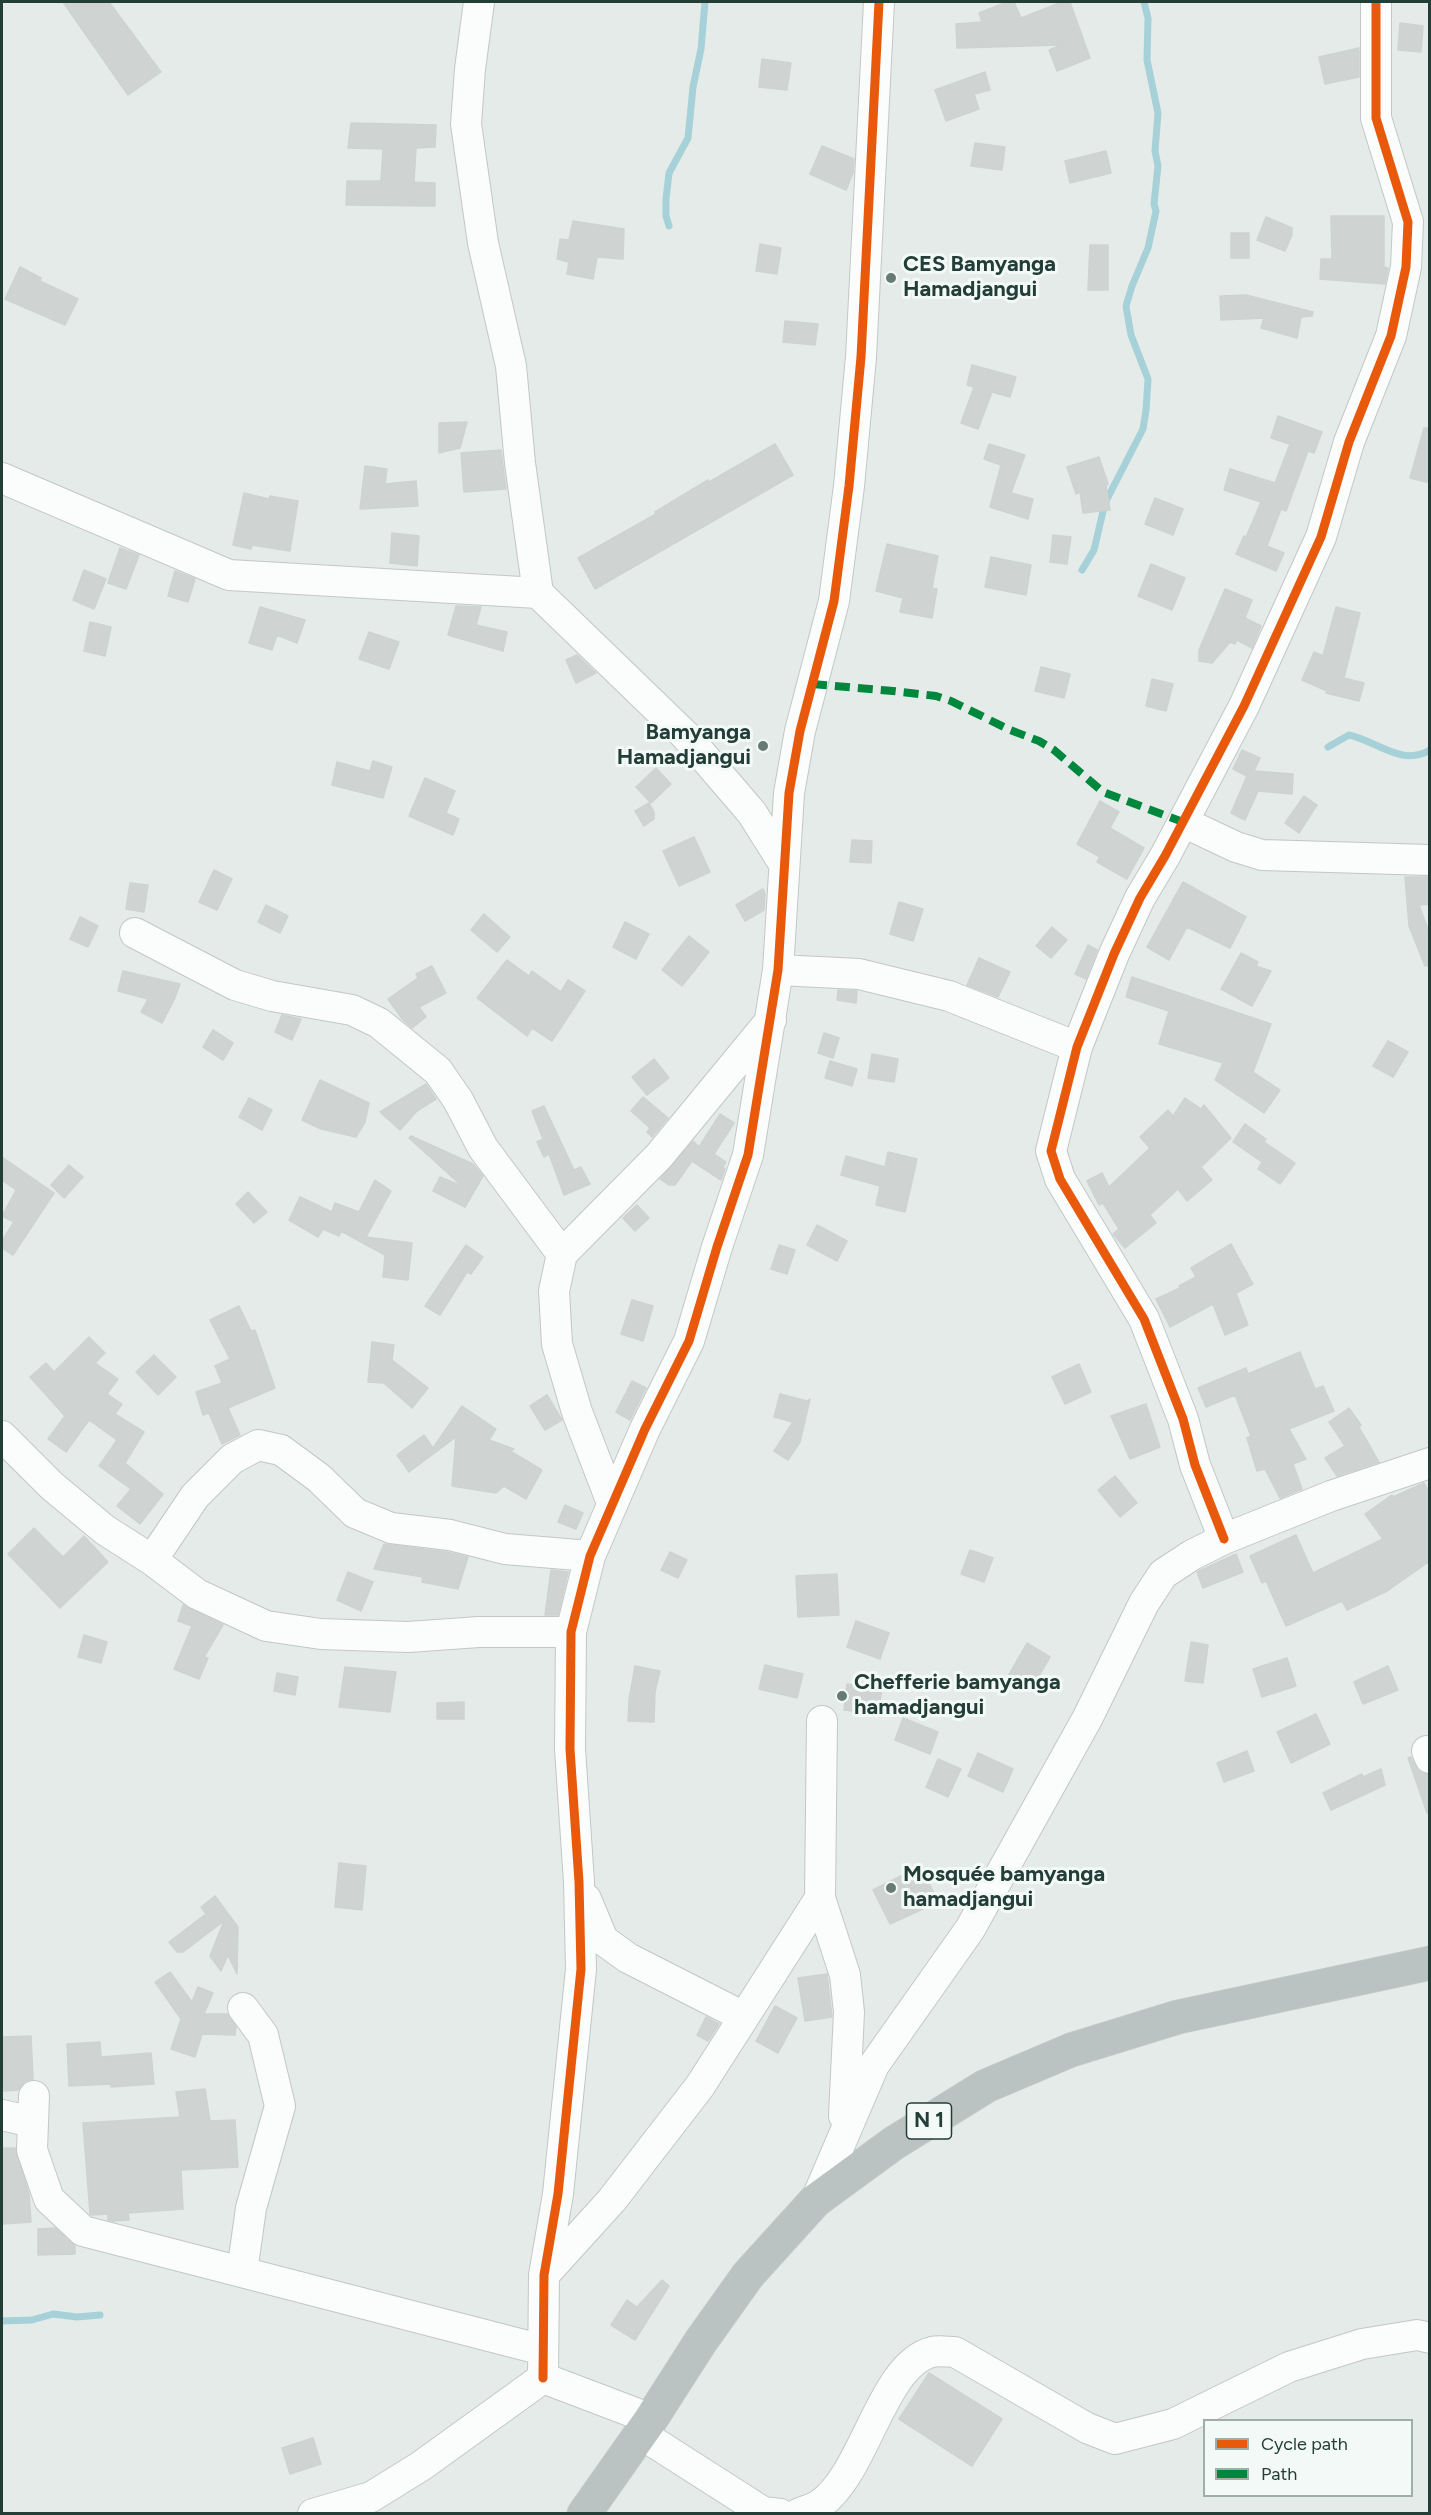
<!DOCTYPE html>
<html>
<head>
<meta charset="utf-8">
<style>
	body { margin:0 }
	#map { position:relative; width:1431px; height:2515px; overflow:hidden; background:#e5ebe8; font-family:Figtree,sans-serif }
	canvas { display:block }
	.frame { position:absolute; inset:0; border:3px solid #233e37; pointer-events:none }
	.legend { position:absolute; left:1203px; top:2419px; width:210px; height:78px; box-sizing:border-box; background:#f3f9f6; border:2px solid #a0aeaa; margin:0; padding:8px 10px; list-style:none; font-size:18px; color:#233e37 }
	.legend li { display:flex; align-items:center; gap:12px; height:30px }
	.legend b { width:30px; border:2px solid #a0aeaa }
</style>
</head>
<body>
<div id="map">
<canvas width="1431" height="2515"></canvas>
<div class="frame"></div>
<ul class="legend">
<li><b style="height:8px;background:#e8590c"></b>Cycle path</li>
<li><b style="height:8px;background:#00873e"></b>Path</li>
</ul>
</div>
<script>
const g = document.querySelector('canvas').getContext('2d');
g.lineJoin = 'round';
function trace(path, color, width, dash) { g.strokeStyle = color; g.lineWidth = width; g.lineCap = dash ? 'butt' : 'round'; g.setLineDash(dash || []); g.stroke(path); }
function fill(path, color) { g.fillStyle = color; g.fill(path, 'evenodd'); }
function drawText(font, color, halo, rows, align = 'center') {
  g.font = font + ' Figtree,sans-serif'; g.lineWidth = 6; g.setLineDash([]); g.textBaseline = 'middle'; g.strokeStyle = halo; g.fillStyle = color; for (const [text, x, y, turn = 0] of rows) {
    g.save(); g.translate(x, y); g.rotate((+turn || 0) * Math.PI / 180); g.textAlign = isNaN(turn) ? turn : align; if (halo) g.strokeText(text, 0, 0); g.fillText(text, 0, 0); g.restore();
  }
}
trace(new Path2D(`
	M669 226 666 216V199L669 173 688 138 693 87 701 49 705 2
	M1082 570 1094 550 1105 503 1143 429 1146 410 1148 379 1131 335 1126 306 1132 286 1148 248 1156 211 1154 204 1158 166 1155 151 1158 113 1147 60 1148 18 1144 2
	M1328 747 1349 735C1377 741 1402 767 1430 750
	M2 2321 32 2320 53 2314 77 2317 100 2315`), '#a6d1d8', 7);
const building = new Path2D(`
	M63 2H109L161 72 128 95Z
	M1007 2H1014L1021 18 1062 2H1070L1090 58 1057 71 1049 50 1062 45 957 48 956 24 982 22 979 13Z
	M1400 23 1423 26 1421 52 1398 50Z
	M1359 48V77L1325 84 1319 57Z
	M762 59 791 63 787 90 759 87Z
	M985 72 990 90 974 94 979 109 946 121 935 90Z
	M351 123 436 125 435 147 416 148 414 182 435 183V206L346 205 347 181H381L383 149 348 148Z
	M975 143 1005 147 1002 170 971 166Z
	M822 146 854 159 853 173 846 190 810 174Z
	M1106 151 1111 173 1070 183 1065 161Z
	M1331 216H1384V267L1388 268 1385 284 1320 279 1321 259H1332Z
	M1266 217 1292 228V235L1285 251 1257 240Z
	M573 221 624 229 623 259 597 257 593 279 567 274 569 262 557 259 560 239 569 240Z
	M1231 233H1249V258H1231Z
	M760 244 781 248 777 274 756 271Z
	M1090 245H1108V290H1088Z
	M20 267 41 278 40 281 78 299 65 325 5 299Z
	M1246 295 1313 312 1312 316 1301 317 1297 338 1261 328 1264 318 1221 320 1220 296Z
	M785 321 818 324 815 345 783 342Z
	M972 365 1016 377 1010 397 992 392 978 429 961 423 974 387 967 385Z
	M1278 416 1322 432 1314 453 1308 451 1286 511 1281 509 1267 546 1284 553 1276 571 1236 554 1244 536 1246 537 1261 502 1224 490 1230 469 1275 483 1290 444 1271 438Z
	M467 422 460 448 439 453V423Z
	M1424 428H1430V483L1410 478Z
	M775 444 793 475 595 589 578 558 656 514 655 512 708 480 709 482Z
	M989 444 1025 455 1011 493 1033 499 1028 519 990 507 1001 465 984 459Z
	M501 450 506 489 464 492 461 453Z
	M1099 457 1108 484 1106 485 1110 510 1083 513 1080 492 1076 494 1067 467Z
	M365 466 387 469 385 484 416 481 418 506 360 509Z
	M244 493 269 499 270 496 298 501 290 551 252 545 251 549 233 545Z
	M1155 498 1183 509 1173 535 1145 524Z
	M392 533 419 536 417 566 390 563Z
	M1053 535 1071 537 1067 564 1050 562Z
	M887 544 938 556 932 588 937 589 932 618 900 612 903 598 876 591Z
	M120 548 139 555 126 589 108 583Z
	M991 557 1031 565 1026 595 985 587Z
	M1151 564 1185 578 1172 610 1138 596Z
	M84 570 106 579 94 609 73 600Z
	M175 571 195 579 188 602 168 596Z
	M1225 589 1252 600 1245 618 1261 626 1252 648 1237 640 1235 644 1230 642 1212 663 1199 661V650Z
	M456 606 481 607 476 625 507 632 503 651 448 635Z
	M260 607 305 620 297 643 277 635 272 650 249 643Z
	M1336 607 1360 613 1344 678 1364 683 1359 701 1326 693 1327 691 1302 680 1314 652 1323 656Z
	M90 622 111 627 105 656 84 651Z
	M369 632 399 642 389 669 359 659Z
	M577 655 596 673 576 683 566 660Z
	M1041 667 1070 674 1064 698 1035 691Z
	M1152 679 1173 684 1166 711 1146 706Z
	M1242 750 1260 758 1254 771 1293 774 1292 794 1258 791 1245 820 1231 813 1247 776 1233 769Z
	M373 761 392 767 383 798 332 785 337 762 370 771Z
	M656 768 671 784 651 803 636 787Z
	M425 778 455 791 446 813 459 819 453 835 409 816Z
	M1304 796 1317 805 1299 833 1285 823Z
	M1100 801 1119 812 1110 828 1144 848 1127 879 1097 862 1100 857 1077 844Z
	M649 803 654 812V819L644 826 635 811Z
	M694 837 710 872 679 886 663 851Z
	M852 840 872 841 871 863 850 862Z
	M214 870 232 879 217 910 199 902Z
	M1405 877H1430V904L1419 905 1430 935V965L1425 966 1409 926Z
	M1183 882 1246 917 1230 948 1187 927 1169 960 1147 947Z
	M130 883 148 885 144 912 126 909Z
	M763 889 765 894 764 910 745 921 736 905Z
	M899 902 923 909 913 941 890 934Z
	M266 905 288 916 280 933 258 922Z
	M484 914 510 937 497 952 471 930Z
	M80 917 98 926 88 947 70 939Z
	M625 922 649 934 636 959 613 947Z
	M1052 927 1067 940 1051 958 1036 946Z
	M689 936 709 952 682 986 662 970Z
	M1088 945 1097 950 1086 979 1075 974Z
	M1241 953 1258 962 1256 966 1271 971 1252 1006 1221 989Z
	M979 958 1010 972 998 997 967 985Z
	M507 960 529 976 532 971 561 992 568 980 585 991 552 1041 532 1028 527 1036 477 998Z
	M432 966 446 993 419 1007 426 1017 412 1028 403 1020 388 999 418 978 416 974Z
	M123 971 180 984 174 1000 162 1023 141 1012 148 999 118 991Z
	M1132 977 1271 1024 1253 1072 1280 1090 1264 1113 1215 1080 1223 1063 1159 1044 1169 1011 1126 997Z
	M838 990 857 991 856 1003 837 1000Z
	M282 1015 301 1019 292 1040 275 1032Z
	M213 1030 233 1043 223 1060 203 1047Z
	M824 1033 839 1038 833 1058 818 1053Z
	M1388 1041 1408 1052 1393 1077 1373 1066Z
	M872 1054 898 1059 894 1082 868 1078Z
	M654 1059 669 1078 647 1095 632 1077Z
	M830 1061 857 1069 852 1086 825 1078Z
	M320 1080 369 1103 365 1122 356 1137 321 1129 302 1120Z
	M426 1084 436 1099 417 1111 400 1130 380 1112Z
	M643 1097 668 1118 652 1137 647 1132 650 1128 631 1111Z
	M249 1098 272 1110 262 1130 239 1117Z
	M1185 1098 1201 1109 1204 1105 1231 1138 1201 1167 1212 1180 1187 1201 1178 1189 1150 1215 1156 1223 1125 1248 1113 1234 1119 1229 1103 1203 1099 1205 1087 1181 1102 1173 1109 1187 1150 1148 1140 1137 1168 1110 1173 1116Z
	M544 1106 574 1170 581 1167 590 1184 564 1195 549 1154 544 1157 537 1142 543 1139 532 1111Z
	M720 1114 734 1123 714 1154 726 1162 723 1167 725 1169 721 1180 692 1161 675 1185H669L660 1179 693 1141 699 1147Z
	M1245 1124 1266 1139 1264 1142 1295 1163 1280 1184 1258 1169 1262 1162 1233 1142Z
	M411 1136 473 1164 483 1176 465 1207 433 1191 440 1177 462 1186 409 1138Z
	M888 1152 917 1159 905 1212 876 1205 880 1186 841 1175 846 1156 885 1167Z
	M2 1157 54 1193 13 1255 2 1248V1241L14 1222 2 1216 16 1190 2 1180Z
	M69 1165 83 1177 64 1198 51 1185Z
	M375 1180 391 1191 366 1237 412 1243 408 1280 383 1277 385 1255 341 1231 339 1236 323 1229 318 1237 289 1220 300 1197 332 1212 335 1203 359 1212Z
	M248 1192 267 1212 254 1223 236 1204Z
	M637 1205 649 1218 635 1231 623 1218Z
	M817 1225 847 1241 837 1261 807 1245Z
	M1231 1244 1253 1284 1236 1293 1248 1325 1225 1335 1213 1304 1170 1327 1156 1299 1180 1288 1179 1286 1196 1277 1191 1268Z
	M466 1245 483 1257 471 1274 467 1272 440 1315 425 1306Z
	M779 1245 795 1250 787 1274 771 1269Z
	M632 1300 653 1306 643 1341 621 1334Z
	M239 1306 251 1331 255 1330 275 1388 228 1408 240 1435 222 1444 209 1413 203 1415 196 1392 222 1383 215 1366 230 1359 210 1320Z
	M89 1337 105 1353 95 1363 118 1379 107 1394 122 1404 115 1414 144 1432 125 1463 163 1494 140 1524 117 1506 131 1489 99 1466 117 1440 89 1420 66 1452 48 1439 65 1416 30 1377 46 1363 54 1372Z
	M372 1342 394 1345 392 1360 428 1388 412 1408 384 1383 368 1382Z
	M1300 1352 1315 1389 1323 1386 1334 1411 1289 1429 1306 1459 1293 1464 1302 1489 1280 1498 1265 1469 1257 1471 1247 1438 1251 1436 1235 1395 1206 1407 1198 1388 1246 1368 1248 1374Z
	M154 1355 176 1377 158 1395 136 1372Z
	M1079 1364 1091 1392 1065 1404 1052 1377Z
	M632 1381 646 1388 630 1420 616 1412Z
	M780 1394 807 1401 810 1399 800 1442 788 1460 774 1451 793 1422 774 1417Z
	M547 1395 562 1420 545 1430 530 1406Z
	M1146 1404 1160 1447 1130 1459 1111 1416Z
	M462 1406 496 1429 489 1440 514 1449 510 1451 542 1470 526 1499 504 1486 496 1493 452 1486 456 1437 409 1472 397 1455 424 1435 433 1448Z
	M1349 1408 1361 1425 1359 1427 1379 1462 1337 1476 1325 1458 1345 1446 1329 1422Z
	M1115 1476 1137 1503 1120 1517 1098 1490Z
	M1424 1483 1430 1494V1561L1387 1591 1347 1610 1342 1601 1286 1626 1266 1581 1262 1583 1250 1556 1296 1535 1313 1573 1383 1539 1365 1514 1392 1495 1393 1497Z
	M565 1505 583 1513 576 1529 558 1522Z
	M34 1528 63 1557 84 1536 108 1562 60 1608 8 1554Z
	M384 1544 447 1552 468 1557 458 1589 422 1582 423 1577 374 1569Z
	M970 1550 993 1558 984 1582 961 1574Z
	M670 1552 687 1560 678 1578 661 1570Z
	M1236 1554 1243 1572 1203 1588 1197 1572Z
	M551 1570 568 1572 558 1615H545Z
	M348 1572 373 1582 361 1611 337 1600Z
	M837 1574 839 1615 798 1617 796 1576Z
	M183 1605 223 1625 204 1657 208 1658 199 1679 174 1669 192 1626 178 1621Z
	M856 1621 889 1633 880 1659 847 1647Z
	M84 1635 107 1642 101 1663 78 1657Z
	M1191 1642 1208 1645 1203 1683 1185 1681Z
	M1027 1643 1050 1657 1031 1690 1008 1676Z
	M1287 1658 1296 1686 1262 1697 1253 1669Z
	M765 1665 803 1674 797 1698 759 1689Z
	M635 1666 660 1671 655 1692 654 1722 628 1721 629 1700Z
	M1388 1666 1398 1690 1363 1704 1354 1682Z
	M345 1667 396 1672 390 1712 339 1707Z
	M277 1673 298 1677 295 1695 274 1691Z
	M847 1684 882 1688 878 1714 844 1710Z
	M464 1702V1719H437V1703Z
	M1316 1714 1330 1744 1291 1763 1277 1732Z
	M903 1718 938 1732 930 1754 895 1740Z
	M1247 1751 1254 1771 1224 1782 1217 1763Z
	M978 1753 1013 1769 1003 1792 968 1776Z
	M1411 1757 1419 1771 1430 1775V1813H1427L1408 1758Z
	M938 1759 961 1769 948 1797 926 1787Z
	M1381 1769 1385 1785 1331 1810 1323 1793 1362 1774 1363 1777Z
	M339 1863 366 1866 362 1910 335 1907Z
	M921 1866 938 1902 890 1924 873 1890Z
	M215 1896 238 1927 237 1974 228 1955 221 1971 210 1956 224 1921 183 1952H177L169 1942 206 1914 201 1907Z
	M170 1972 192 2002 198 1987 213 1993 204 2014H227L236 2027 235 2035 202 2034 195 2057 171 2049 181 2019 155 1982Z
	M827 1974 832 2017 805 2021 798 1978Z
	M775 2006 797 2018 778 2053 756 2041Z
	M706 2017 719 2024 708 2041 697 2035Z
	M31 2036 33 2079 25 2081 18 2090 4 2091 2 2037Z
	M100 2042 101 2057 151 2053 154 2084 111 2087V2084L69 2086 67 2044Z
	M205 2089 210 2121 235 2120 238 2167 181 2170 183 2209 128 2213 129 2220 113 2221 108 2220V2214L92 2215 90 2214 83 2123 180 2117 176 2092Z
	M2 2148H15L29 2194 31 2222 3 2224Z
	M55 2228 75 2246V2254L38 2255V2229Z
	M662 2280 669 2286 635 2340 611 2325 627 2300 637 2307Z
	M929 2373 1002 2419 972 2466 899 2419Z
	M313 2438 321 2464 290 2474 282 2448Z`);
fill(building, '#cfd4d2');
trace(building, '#ced3d1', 1.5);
const minor = new Path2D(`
	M479 2 470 69 466 124 483 243 511 366 520 463 538 593
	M2 478 229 575 538 593 686 736 752 813 784 864
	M1183 822 1236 847 1262 855 1430 860
	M135 933 235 985 272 996 352 1010 379 1023 438 1071 458 1100 483 1148 562 1254
	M778 970 859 974 949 996 1077 1047
	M2 1436 52 1486 105 1530 152 1560 197 1594 266 1626 321 1634 408 1637 479 1632H571
	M612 1503 577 1412 557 1344 554 1291 562 1254 659 1156 771 1020
	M1224 1539 1195 1465 1183 1419 1144 1319 1060 1179 1051 1151 1077 1047 1114 954 1140 898 1165 856 1244 706 1321 537 1349 442 1391 336 1406 267 1408 222 1376 118V2
	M152 1560 195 1496 232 1459 258 1445 281 1450 319 1478 355 1513 391 1528 450 1535 505 1549 590 1556
	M822 1721 820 1898 845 1975 849 2012 844 2116
	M1427 1751 1430 1758
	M586 1899 603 1940 628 1958 744 2017
	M34 2096 32 2150 49 2199 83 2231 543 2350
	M2 2115 33 2122
	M816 2200 874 2065 970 1929 1087 1719 1144 1603 1163 1574 1192 1555 1224 1539 1331 1496 1430 1463
	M242 2272 251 2208 280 2106 263 2035 243 2008
	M544 2275 612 2200 700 2086 820 1898
	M543 2378 544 2275 558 2194 581 1969 579 1882 570 1749 571 1632 590 1556 645 1429 689 1341 717 1247 748 1155 778 970 789 793 800 731 834 601 849 486 861 357 879 2
	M543 2378 651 2419
	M641 2434 763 2512 780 2514
	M313 2514 371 2497 421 2466 543 2378
	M798 2514C804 2511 813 2509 819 2505 865 2475 881 2365 932 2352 939 2350 948 2352 955 2352L1087 2428 1115 2439 1173 2424 1289 2367 1362 2344 1417 2335 1430 2338`);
const highway = new Path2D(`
	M584 2514 651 2419 701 2341 748 2275 816 2200 894 2143 986 2086 1071 2050 1178 2017 1430 1963`);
trace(minor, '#c2c8c5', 32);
trace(highway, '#c1cac7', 35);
trace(minor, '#fbfcfc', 30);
trace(highway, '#bac3c1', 33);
trace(new Path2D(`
	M812 684 893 691 936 696 951 701 1010 730 1039 741 1054 750 1103 792 1183 822`), '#00873e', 8, [15, 8]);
trace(new Path2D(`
	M1224 1539 1195 1465 1183 1419 1144 1319 1060 1179 1051 1151 1077 1047 1114 954 1140 898 1165 856 1244 706 1321 537 1349 442 1391 336 1406 267 1408 222 1376 118V2
	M543 2378 544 2275 558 2194 581 1969 579 1882 570 1749 571 1632 590 1556 645 1429 689 1341 717 1247 748 1155 778 970 789 793 800 731 834 601 849 486 861 357 879 2`), '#e8590c', 9);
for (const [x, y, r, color] of [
	[891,278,6,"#677b75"],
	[763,746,6,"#677b75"],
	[842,1696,6,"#677b75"],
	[891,1888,6,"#677b75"]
]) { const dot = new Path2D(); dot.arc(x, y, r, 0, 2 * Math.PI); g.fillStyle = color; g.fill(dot); trace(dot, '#f3f9f6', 2); }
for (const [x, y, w] of [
	[929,2121,45]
]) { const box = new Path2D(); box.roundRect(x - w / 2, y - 18, w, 36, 4.5); g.fillStyle = '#f3f9f6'; g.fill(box); trace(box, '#233e37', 1.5); }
drawText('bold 21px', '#233e37', null, [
	["N 1",929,2121]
]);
drawText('bold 22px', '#233e37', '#f3f9f6', [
	["CES Bamyanga",903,265],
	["Hamadjangui",903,290],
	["Bamyanga",751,733,"right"],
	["Hamadjangui",751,758,"right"],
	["Chefferie bamyanga",854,1683],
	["hamadjangui",854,1708],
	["Mosquée bamyanga",903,1875],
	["hamadjangui",903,1900]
], 'left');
</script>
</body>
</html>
